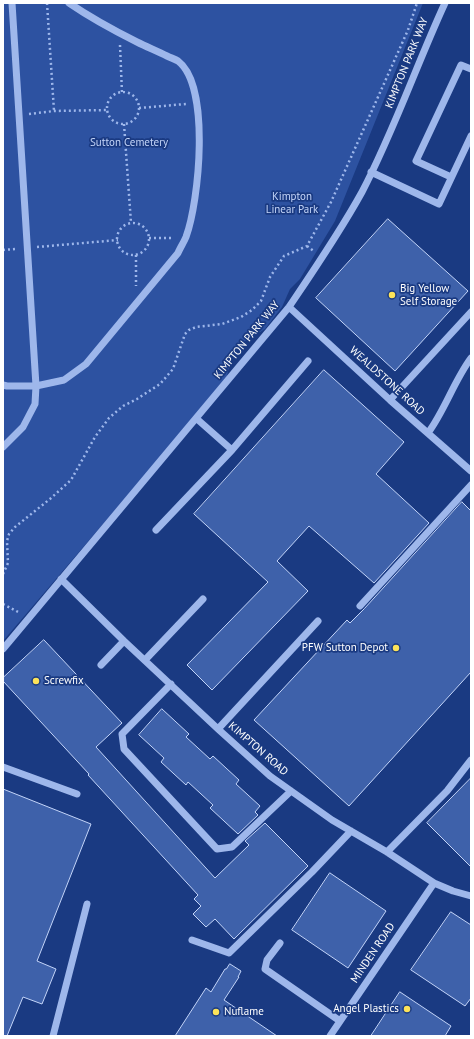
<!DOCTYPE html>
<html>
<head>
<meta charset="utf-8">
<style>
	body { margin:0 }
	#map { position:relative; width:474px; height:1039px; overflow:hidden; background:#1a3a82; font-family:"PT Sans",sans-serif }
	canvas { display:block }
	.frame { position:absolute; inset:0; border:4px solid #fff; pointer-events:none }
</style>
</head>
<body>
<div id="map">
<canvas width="474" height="1039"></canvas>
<div class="frame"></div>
</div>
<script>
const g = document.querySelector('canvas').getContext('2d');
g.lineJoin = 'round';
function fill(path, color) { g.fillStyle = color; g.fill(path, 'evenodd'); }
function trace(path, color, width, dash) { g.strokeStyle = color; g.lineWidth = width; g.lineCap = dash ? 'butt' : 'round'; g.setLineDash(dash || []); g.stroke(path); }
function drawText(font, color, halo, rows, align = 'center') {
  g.font = font + ' "PT Sans",sans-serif'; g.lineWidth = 3.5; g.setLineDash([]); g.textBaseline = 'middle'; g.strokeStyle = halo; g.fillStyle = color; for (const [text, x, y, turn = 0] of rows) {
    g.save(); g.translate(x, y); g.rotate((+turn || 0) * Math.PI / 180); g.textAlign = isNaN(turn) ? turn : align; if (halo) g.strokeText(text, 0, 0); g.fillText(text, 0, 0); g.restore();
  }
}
fill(new Path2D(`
	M3 3H423L335 221 300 279 290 289 282 307 265 329 242 343 231 358 226 380 3 641Z`), '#2d52a1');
const building = new Path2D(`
	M388 219 468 291 395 371 316 298Z
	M324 370 404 442 376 474 429 523 374 583 309 526 277 561 308 591 212 690 187 665 268 582 194 514Z
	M462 502 471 511V672L349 806 254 720 347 620 350 623 364 609Z
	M44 640 122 723 96 747 215 878 249 845 245 841 265 823 308 866 234 939 215 919 206 927 193 914 201 906 194 899 198 895 88 775 89 774 3 681V678Z
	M162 709 189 734 186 737 210 759 213 756 239 780 236 784 260 806 255 812 258 815 238 834 210 808 213 805 188 782 186 785 161 762 164 758 139 735Z
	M471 778V867L427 823Z
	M3 789 91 824 37 961 56 969 42 1004 23 997 7 1036H3Z
	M330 873 386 911 348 968 292 930Z
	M451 912 471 925V998L465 1006 411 970Z
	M230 964 241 971 238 977H239L224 1000 277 1036H175L206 988 211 992 225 969H226Z
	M400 992 451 1026 445 1036H371Z`);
fill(building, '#3e61aa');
trace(building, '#c3d4f8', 1);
trace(new Path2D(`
	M47 3 54 111
	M120 45 122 93
	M107 108a16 16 0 1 1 32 0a16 16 0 1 1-32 0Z
	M139 108 186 104
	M29 114 54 111 108 110
	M124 124 131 223
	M117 239a16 16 0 1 1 32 0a16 16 0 1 1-32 0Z
	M149 238H174
	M307 246 315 252
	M37 247 118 240
	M3 250 16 249
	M136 255V286
	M3 574 8 563 7 541 9 534 15 527 50 499 71 480 95 437 109 418 123 406 137 399 160 384 173 369 185 334 189 330 196 327 222 324 241 317 252 310 261 301 270 277 284 256 307 246 331 202 408 30 417 3
	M3 604 20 613`), '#9eb7eb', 2.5, [2, 3]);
trace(new Path2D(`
	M371 172 439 204 471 136
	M451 177 416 161 461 65 471 69
	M289 307 390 400 471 471
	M3 385 7 386H36L64 380 86 364 178 253C180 248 184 242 186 237 199 202 211 86 178 61 175 59 171 58 167 56 157 51 147 47 137 42 113 30 91 18 69 3
	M390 400 471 312
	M197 419 232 450
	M428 433C445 410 454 381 471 358
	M3 447 23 427 35 404 36 386 12 3
	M156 530 232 450 308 361
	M61 579 124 641 218 729 270 776 332 820 387 852 434 883 453 891 471 896
	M360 606 471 485
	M3 649 289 307C314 270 340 232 362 192 394 131 416 66 445 3
	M145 660 203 599
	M101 665 124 641
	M171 684 122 734 124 749 217 849 232 847 291 791
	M218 729 318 621
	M3 767 77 794
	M387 852 447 791 471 760
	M192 940 229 953 312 872 351 831
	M280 943 267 960 265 969 340 1021
	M53 1036 87 904
	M330 1036 434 883`), '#9eb7eb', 7);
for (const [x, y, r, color] of [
	[392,295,4,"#fde359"],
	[396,648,4,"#fde359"],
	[36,681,4,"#fde359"],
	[407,1009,4,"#fde359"],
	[216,1012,4,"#fde359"]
]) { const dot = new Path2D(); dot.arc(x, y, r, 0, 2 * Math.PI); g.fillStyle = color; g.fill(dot); trace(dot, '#1a3a82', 1.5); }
drawText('11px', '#fff', '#1a3a82', [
	["KIMPTON PARK WAY",407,63,-68],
	["KIMPTON PARK WAY",247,340,-51],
	["WEALDSTONE ROAD",387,381,42],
	["KIMPTON ROAD",258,749,41],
	["MINDEN ROAD",373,953,-56]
]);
drawText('11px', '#c3d4f8', '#1a3a82', [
	["Sutton Cemetery",129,143],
	["Kimpton",292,197],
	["Linear Park",292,210]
]);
drawText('11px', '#fff', '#1a3a82', [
	["Big Yellow",400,289],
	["Self Storage",400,302],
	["PFW Sutton Depot",388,648,"right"],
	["Screwfix",44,681],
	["Angel Plastics",399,1009,"right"],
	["Nuflame",224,1012]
], 'left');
</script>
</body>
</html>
